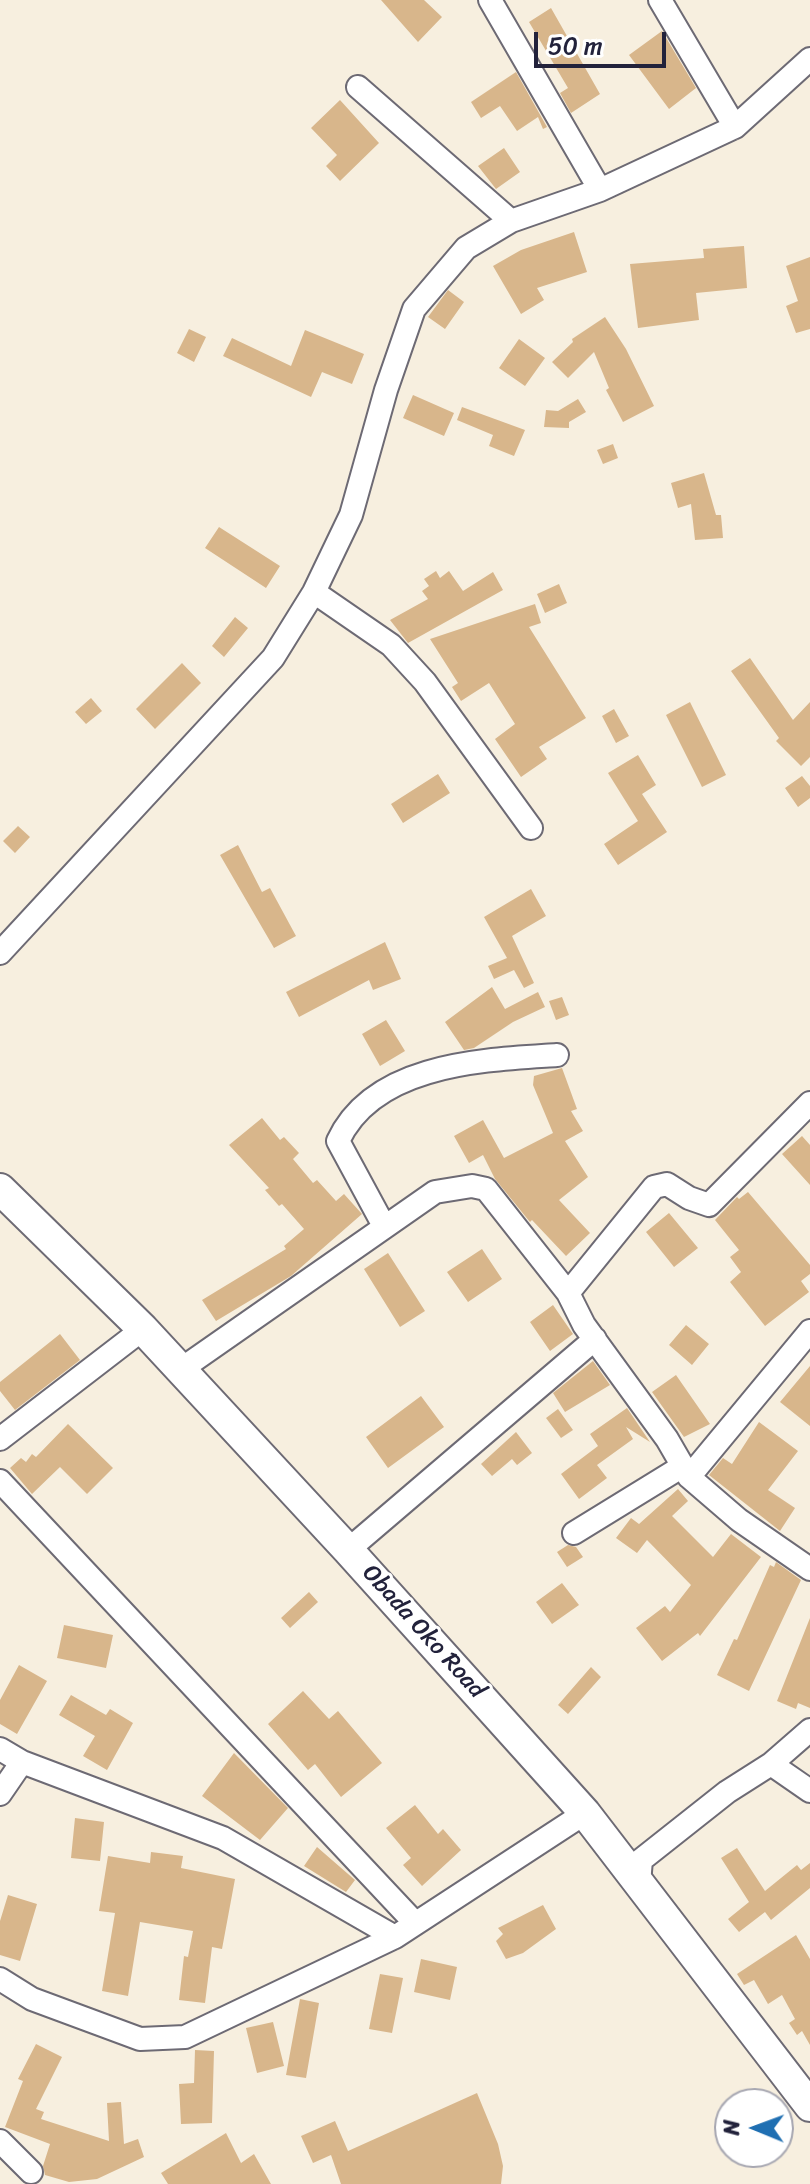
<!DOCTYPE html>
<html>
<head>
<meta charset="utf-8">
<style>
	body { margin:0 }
	#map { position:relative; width:810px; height:2184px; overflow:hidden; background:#f7efdf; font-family:Sriracha,sans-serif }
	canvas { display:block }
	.north { position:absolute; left:714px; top:2088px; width:80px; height:80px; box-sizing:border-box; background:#fff; border:2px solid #a7a7b1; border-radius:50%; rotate:271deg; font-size:22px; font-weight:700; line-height:32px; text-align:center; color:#22223b }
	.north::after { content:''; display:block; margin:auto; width:28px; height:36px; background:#1f6fb2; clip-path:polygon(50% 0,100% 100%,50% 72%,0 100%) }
	.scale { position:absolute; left:534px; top:32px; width:132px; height:36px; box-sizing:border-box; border:4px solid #22223b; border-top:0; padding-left:10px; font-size:24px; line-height:28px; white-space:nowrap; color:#22223b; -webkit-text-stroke:6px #fff; paint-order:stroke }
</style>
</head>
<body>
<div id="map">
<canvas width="810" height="2184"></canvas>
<div class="north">N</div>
<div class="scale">50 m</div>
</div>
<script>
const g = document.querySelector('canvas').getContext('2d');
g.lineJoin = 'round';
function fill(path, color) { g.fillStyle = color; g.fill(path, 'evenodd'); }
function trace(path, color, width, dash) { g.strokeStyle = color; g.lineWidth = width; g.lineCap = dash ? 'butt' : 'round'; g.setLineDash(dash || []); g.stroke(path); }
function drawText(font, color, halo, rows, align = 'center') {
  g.font = font + ' Sriracha,sans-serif'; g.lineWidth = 6; g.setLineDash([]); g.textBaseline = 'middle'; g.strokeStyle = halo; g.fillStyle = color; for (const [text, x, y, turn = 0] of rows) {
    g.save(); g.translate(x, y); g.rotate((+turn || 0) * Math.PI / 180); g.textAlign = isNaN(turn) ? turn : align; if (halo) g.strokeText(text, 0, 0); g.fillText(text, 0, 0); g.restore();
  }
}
fill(new Path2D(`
	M381 0H424L442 17 418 42Z
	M551 8 600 94 571 113 560 93 568 88 529 22Z
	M662 31 696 88 669 109 629 55Z
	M516 72 547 127 543 129 538 117 517 131 500 106 481 118 471 102Z
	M340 100 379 143 340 181 326 166 337 155 311 128Z
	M504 148 520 172 496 189 478 166Z
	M574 232 587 272 537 288 544 300 521 314 493 266 521 250Z
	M744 246 747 288 696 293 699 320 638 328 630 264 704 258 703 249Z
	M810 257V329L796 333 786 306 798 301 786 266Z
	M448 290 464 302 445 329 428 317Z
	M605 317 626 349 654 406 623 422 606 390 609 388 594 352 568 378 552 362 573 342 572 339Z
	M189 329 206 337 194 362 177 353Z
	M305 330 364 354 352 384 322 372 311 397 223 356 232 338 291 366Z
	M519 339 545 358 525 386 499 368Z
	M413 395 454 413 444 436 403 418Z
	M578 399 586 412 569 422V428L544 427 546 410 558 411Z
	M462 407 525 430 514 456 489 446 493 435 457 420Z
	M613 444 618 458 603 464 597 450Z
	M704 473 716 515H721L723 538 695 540 691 504 678 508 671 483Z
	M219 527 280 566 266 588 205 548Z
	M436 571 440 578 449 571 463 591 493 572 503 590 408 643 390 620 428 599 422 591 429 586 424 579Z
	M559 584 567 603 545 613 537 594Z
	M535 604 541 623 529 627 586 718 539 747 547 759 521 777 495 739 515 724 489 683 461 701 452 687 458 683 430 639Z
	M235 617 248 628 224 657 212 646Z
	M750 658 793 720 810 702V757L801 766 776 741 779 738 731 671Z
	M182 663 201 683 155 729 136 709Z
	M91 698 102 711 86 724 75 712Z
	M690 702 726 775 702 787 666 715Z
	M614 709 629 736 616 743 602 716Z
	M638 755 656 785 642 794 667 832 618 865 604 844 638 821 608 773Z
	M438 774 450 793 403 823 391 804Z
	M802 776 810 786V798L798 807 785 788Z
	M18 826 30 837 15 853 3 841Z
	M238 845 262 892 270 888 296 936 274 948 220 855Z
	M531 889 546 916 512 936 534 983 524 988 514 970 494 979 488 966 507 958 484 917Z
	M385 942 401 979 373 990 369 980 299 1017 286 992Z
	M492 987 505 1009 538 992 545 1007 513 1022 474 1048 464 1050 445 1022Z
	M562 997 569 1015 556 1020 549 1001Z
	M386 1020 405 1051 380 1066 362 1034Z
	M562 1068 577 1109 571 1111 583 1131 565 1141 588 1177 559 1200 590 1233 566 1256 532 1220 530 1222 495 1179 483 1155 469 1163 454 1136 483 1120 504 1158 553 1133 533 1085 534 1076Z
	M262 1118 280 1140 284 1137 299 1153 293 1159 313 1183 317 1180 336 1201 344 1194 362 1214 291 1276 216 1321 202 1300 286 1249 284 1246 304 1229 282 1204 279 1206 265 1190 269 1188 229 1145Z
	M802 1136 810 1145V1185L782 1154Z
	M748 1192 810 1265V1274L801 1281 809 1292 765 1326 730 1282 741 1272 730 1257 739 1250 715 1220 737 1197 739 1199Z
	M669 1213 698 1248 674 1267 646 1232Z
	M482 1249 502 1279 468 1302 447 1272Z
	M388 1253 425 1311 400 1327 364 1269Z
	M553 1305 573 1334 550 1351 530 1322Z
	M686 1325 709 1344 692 1365 669 1345Z
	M60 1334 80 1360 15 1410 0 1391V1382Z
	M593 1361 610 1385 565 1412 553 1393Z
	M810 1366V1426L780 1402Z
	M676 1375 710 1424 684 1437 652 1392Z
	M421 1396 444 1427 388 1468 366 1437Z
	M627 1408 650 1442 626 1427 633 1439 597 1465 607 1478 579 1499 561 1474 598 1446 590 1434Z
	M558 1409 573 1430 561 1438 546 1418Z
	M759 1422 798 1451 768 1490 795 1508 780 1531 709 1475 723 1458 732 1464Z
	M68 1424 113 1468 87 1494 60 1467 32 1494 10 1468 21 1458 26 1462 32 1454 36 1457Z
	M516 1432 532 1453 517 1465 512 1459 492 1476 481 1464Z
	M678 1489 688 1501 672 1516 713 1557 731 1534 761 1557 700 1636 698 1633 662 1661 636 1628 665 1606 670 1612 691 1585 647 1540 637 1553 616 1538 631 1518 639 1524Z
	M568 1545 576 1547 583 1557 567 1567 557 1552Z
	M776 1562 801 1580 749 1691 717 1675 734 1639 737 1640 770 1565 774 1567Z
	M562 1583 579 1605 552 1624 536 1602Z
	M309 1592 318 1602 290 1628 281 1618Z
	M810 1618V1708L798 1703 796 1709 777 1701Z
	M64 1625 113 1635 106 1668 57 1658Z
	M19 1665 47 1681 17 1734 0 1724V1700Z
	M591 1667 601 1677 568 1714 558 1705Z
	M303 1691 329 1719 338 1711 382 1763 341 1797 315 1764 308 1770 268 1724Z
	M71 1695 106 1715 110 1709 133 1723 107 1770 83 1756 95 1736 59 1715Z
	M234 1753 288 1808 260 1840 202 1796Z
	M415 1805 438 1834 443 1829 461 1850 422 1886 403 1865 411 1858 386 1828Z
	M75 1818 104 1822 100 1861 71 1858Z
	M317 1847 355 1880 346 1892 304 1866Z
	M737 1848 765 1891 797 1865 801 1870 810 1863V1888L771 1920 765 1912 739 1932 728 1919 749 1902 721 1858Z
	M151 1852 183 1856 181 1868 235 1879 222 1949 212 1947 205 2003 179 2000 184 1956 188 1957 193 1931 140 1922 128 1996 102 1991 115 1913 99 1911 108 1856 150 1863Z
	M8 1895 37 1904 20 1961 0 1955V1921Z
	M543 1905 556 1929 523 1953 506 1959 496 1941 503 1934 498 1928Z
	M796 1935 810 1959V2045L802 2031 797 2035 789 2023 795 2019 782 1995 768 2004 754 1980 744 1985 737 1974Z
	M421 1959 457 1967 450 2000 414 1992Z
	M380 1974 403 1978 392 2033 369 2029Z
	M300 1999 319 2003 306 2078 286 2075Z
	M273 2022 284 2066 257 2073 246 2028Z
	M36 2044 62 2057 36 2109 44 2112 41 2119 109 2141 107 2103 121 2102 124 2144 138 2139 144 2157 97 2179 69 2182 45 2175 43 2166 50 2144 5 2127 23 2081 18 2079Z
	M195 2050 214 2051 212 2123 181 2124 179 2084 194 2083Z
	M477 2093 498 2144 503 2166 501 2184H341L331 2155 313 2163 301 2136 335 2121 348 2151Z
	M226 2133 241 2163 254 2154 271 2184H168L161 2173Z`), '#d8b68b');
const minor = new Path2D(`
	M490 0 600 190
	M660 0 735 127
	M358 87 511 221
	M314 592 391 645 425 682 531 828
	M0 953 273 658 314 592 351 515 386 390 414 309 466 248 511 221 600 190 735 127 810 59
	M384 1226 338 1141C374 1063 484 1060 557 1055
	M568 1293 654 1187 667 1184 689 1198 709 1205 810 1103
	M180 1370 435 1192 472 1186 486 1189 568 1293 584 1325 667 1439 689 1477 739 1520 810 1569
	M0 1439 143 1329
	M689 1477 810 1331
	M0 1481 415 1923
	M574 1533 683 1466
	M348 1550 595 1339
	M0 1749 22 1762 223 1838 395 1937 585 1813
	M771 1764 810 1791
	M0 1794 22 1762
	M639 1883 641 1860 727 1792 771 1764 810 1730
	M0 1979 32 1999 140 2039 185 2037 395 1937
	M0 2141 31 2172`);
const secondary = new Path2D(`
	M0 1189 143 1329 348 1550 585 1813 810 2106`);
trace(minor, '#6d6a74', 26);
trace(secondary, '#6d6a74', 34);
trace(minor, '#fff', 22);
trace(secondary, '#fff', 30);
drawText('24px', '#22223b', '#fff', [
	["Obada Oko Road",423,1632,48]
]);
</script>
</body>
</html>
